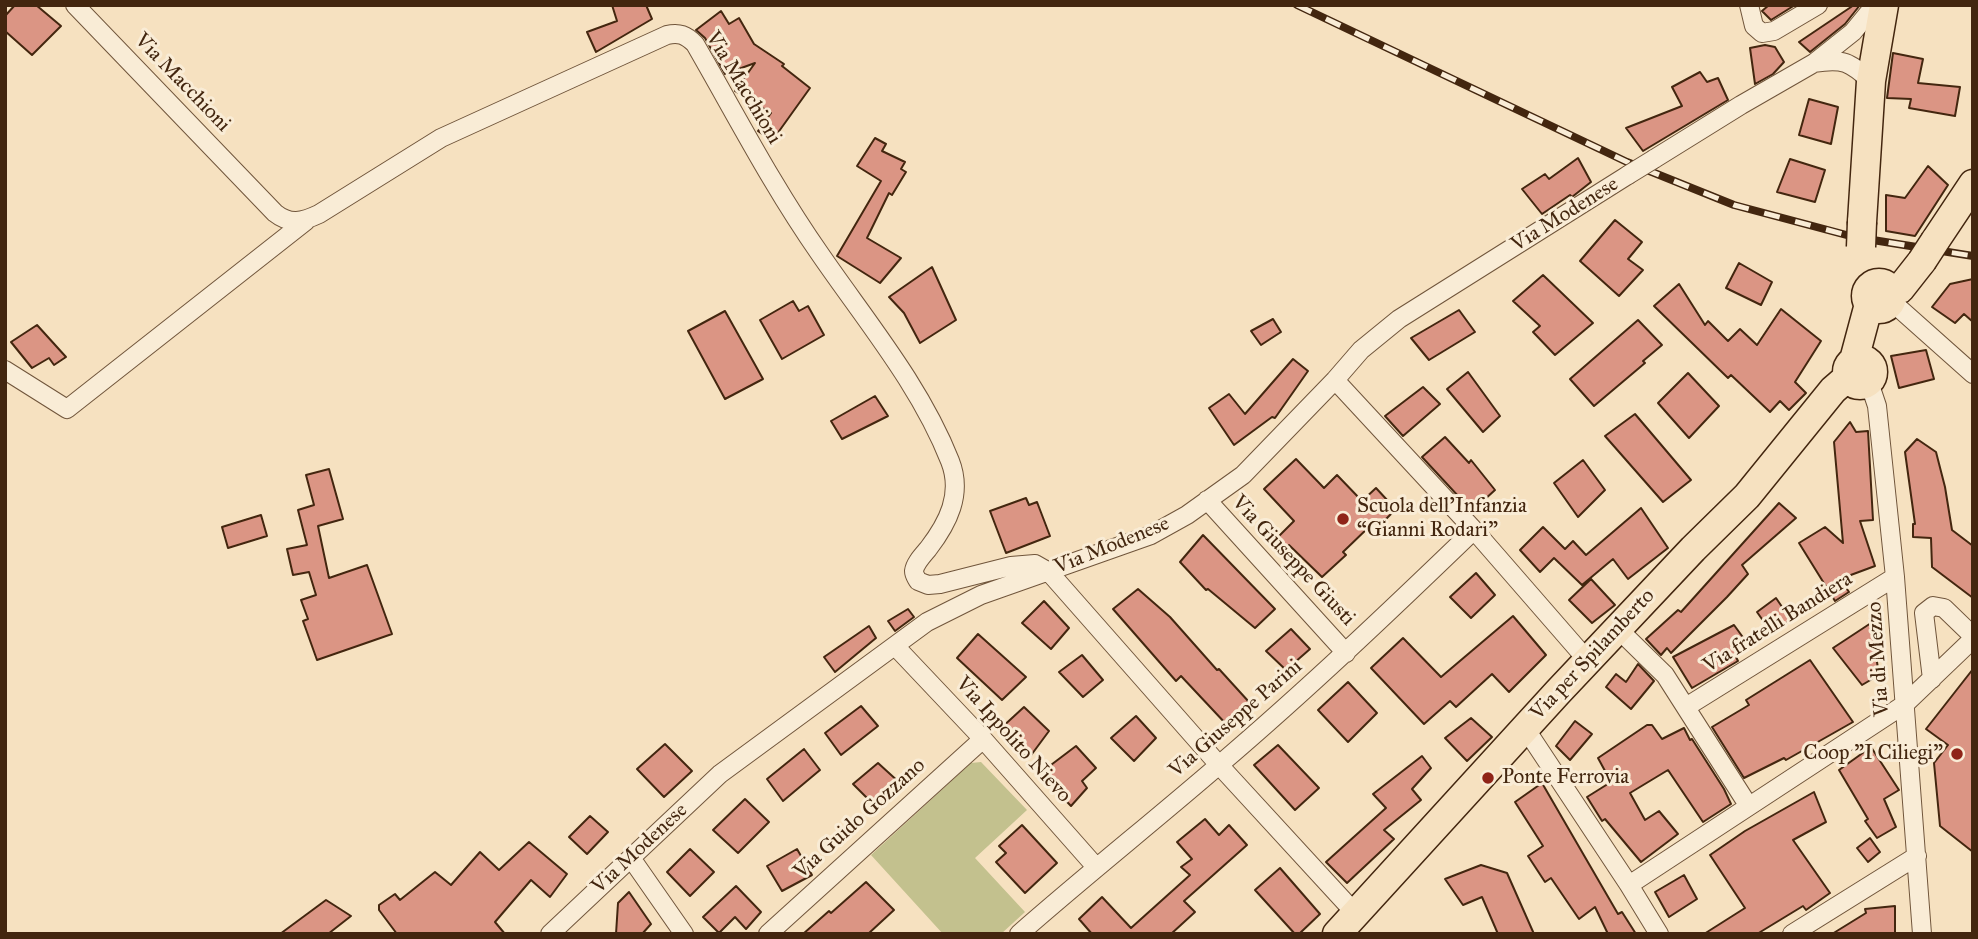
<!DOCTYPE html>
<html>
<head>
<meta charset="utf-8">
<style>
	body { margin:0 }
	#map { position:relative; width:1978px; height:939px; overflow:hidden; background:#f6e1c0; font-family:"IM FELL Great Primer",serif }
	canvas { display:block }
	.frame { position:absolute; inset:0; border:7px solid #43260f; pointer-events:none }
</style>
</head>
<body>
<div id="map">
<canvas width="1978" height="939"></canvas>
<div class="frame"></div>
</div>
<script>
const g = document.querySelector('canvas').getContext('2d');
g.lineJoin = 'round';
function fill(path, color) { g.fillStyle = color; g.fill(path, 'evenodd'); }
function trace(path, color, width, dash) { g.strokeStyle = color; g.lineWidth = width; g.lineCap = dash ? 'butt' : 'round'; g.setLineDash(dash || []); g.stroke(path); }
function drawText(font, color, halo, rows, align = 'center') {
  g.font = font + ' "IM FELL Great Primer",serif'; g.lineWidth = 6; g.setLineDash([]); g.textBaseline = 'middle'; g.strokeStyle = halo; g.fillStyle = color; for (const [text, x, y, turn = 0] of rows) {
    g.save(); g.translate(x, y); g.rotate((+turn || 0) * Math.PI / 180); g.textAlign = isNaN(turn) ? turn : align; if (halo) g.strokeText(text, 0, 0); g.fillText(text, 0, 0); g.restore();
  }
}
fill(new Path2D(`
	M981 762 1027 810 975 858 1025 912 1001 934H943L871 855 971 763Z`), '#c3c18e');
const building = new Path2D(`
	M15 5H36L61 26 32 55 5 31V16Z
	M612 5H646L652 19 596 52 587 32 617 21Z
	M1769 5H1795L1771 20 1762 11Z
	M1854 5H1860L1845 24 1810 52 1799 42Z
	M721 11 729 24 739 18 754 44 784 64 782 66 810 88 772 141 758 131 771 113 735 91 755 63 725 74 705 38 696 30Z
	M1765 45 1775 47 1784 62 1773 74 1755 84 1750 48Z
	M1893 53 1923 59 1918 83 1960 87 1955 116 1909 108 1911 99 1887 98Z
	M1700 72 1707 82 1718 78 1728 100 1643 151 1626 128 1682 106 1672 87Z
	M1809 99 1838 107 1831 144 1799 135Z
	M875 138 886 144 882 151 905 162 901 169 906 172 892 195 889 193 867 238 901 258 880 283 837 256 881 181 857 166Z
	M1578 158 1591 182 1572 197 1570 195 1542 214 1522 189 1545 174 1549 179Z
	M1790 159 1825 170 1815 202 1777 192Z
	M1928 166 1948 185 1915 236 1886 231V195L1905 198Z
	M1615 220 1642 242 1628 259 1643 270 1619 296 1580 261Z
	M1739 263 1772 282 1761 305 1726 288Z
	M932 267 956 320 920 343 904 313 889 297Z
	M1543 275 1593 323 1555 355 1533 332 1540 326 1513 301Z
	M1973 279V322L1964 314 1955 323 1932 307 1950 284Z
	M1679 284 1705 325 1708 321 1728 341 1740 329 1757 345 1781 309 1821 341 1795 382 1806 393 1789 410 1780 401 1770 412 1731 375 1728 378 1654 306Z
	M793 301 799 311 808 306 824 335 782 359 760 320Z
	M1459 310 1475 332 1429 360 1411 338Z
	M725 311 763 379 725 399 688 331Z
	M1273 319 1281 332 1261 345 1251 331Z
	M1638 320 1662 345 1643 361 1645 363 1594 406 1570 379Z
	M37 325 66 357 54 365 49 358 32 368 11 342Z
	M1926 350 1934 379 1899 388 1891 356Z
	M1293 359 1308 371 1275 418 1272 417 1234 445 1209 408 1229 394 1245 414Z
	M1468 372 1500 416 1483 432 1447 389Z
	M1688 373 1719 406 1689 438 1658 403Z
	M1423 387 1440 404 1403 436 1385 416Z
	M875 396 888 416 842 439 831 421Z
	M1635 414 1691 480 1663 502 1605 436Z
	M1850 422 1856 432 1868 431 1873 520 1860 521 1875 566 1840 579 1849 592 1835 601 1799 543 1825 527 1843 543 1834 442Z
	M1445 437 1469 463 1471 460 1495 490 1472 511 1422 457Z
	M1917 439 1936 452 1945 487 1952 530 1973 546V598L1932 567 1931 538 1913 537V524H1915L1905 452Z
	M1296 459 1324 488 1337 475 1362 501 1376 488 1388 501 1383 505 1392 513 1375 530 1371 525 1343 552 1346 555 1322 577 1289 545 1285 548 1276 539 1294 521 1264 489Z
	M1583 460 1605 490 1578 517 1554 483Z
	M329 469 343 519 318 526 329 578 367 565 392 634 317 660 303 621 308 619 301 600 316 595 309 572 293 575 287 549 307 545 298 510 314 505 306 475Z
	M1026 498 1029 505 1037 502 1050 536 1006 553 990 511Z
	M1779 503 1796 518 1742 565 1748 574 1727 597 1671 653 1667 648 1661 655 1646 639 1678 610 1681 612Z
	M1641 508 1668 548 1628 579 1613 559 1582 585 1554 558 1540 572 1520 550 1543 527 1565 549 1573 541 1586 555Z
	M261 515 267 536 228 548 222 527Z
	M1203 535 1275 609 1255 628 1208 589 1206 590 1180 562Z
	M1476 573 1495 595 1471 618 1450 597Z
	M1591 579 1615 605 1592 623 1569 600Z
	M1138 589 1170 617 1217 670 1219 669 1249 702 1227 725 1181 676 1176 681 1113 609Z
	M1776 598 1791 620 1771 632 1757 612Z
	M1044 601 1069 628 1051 649 1022 623Z
	M908 609 914 617 895 631 888 621Z
	M1513 616 1546 655 1509 692 1492 674 1456 707 1450 701 1424 724 1371 668 1403 638 1441 677Z
	M1871 623 1879 675 1862 685 1833 648Z
	M1734 625 1750 647 1735 655 1738 661 1692 688 1673 657Z
	M869 626 876 638 835 672 824 657Z
	M1291 629 1310 649 1286 670 1266 651Z
	M978 634 1026 677 1002 700 957 658Z
	M1082 655 1103 680 1083 697 1059 672Z
	M1810 660 1853 722 1786 760 1784 758 1744 778 1712 727 1749 705 1746 700Z
	M1638 664 1654 681 1631 709 1606 687 1616 674 1626 682Z
	M1973 669V852L1940 826 1934 763 1948 745 1926 729Z
	M1348 682 1377 713 1348 742 1318 710Z
	M861 706 878 726 841 755 825 733Z
	M1024 707 1049 731 1029 758 999 730Z
	M1136 716 1156 738 1134 761 1111 738Z
	M1471 718 1492 737 1467 761 1445 738Z
	M1575 721 1592 734 1570 760 1556 746Z
	M1647 725H1652L1662 739 1684 728 1690 740 1692 739 1724 789 1731 804 1703 822 1668 770 1630 793 1645 820 1659 811 1678 834 1641 862 1605 819 1602 821 1587 797 1611 782 1598 758Z
	M665 744 692 771 664 797 637 769Z
	M1278 745 1319 788 1295 810 1254 765Z
	M1076 746 1096 768 1082 781 1087 788 1071 806 1043 777V771Z
	M1871 747 1899 790 1884 799 1896 827 1877 838 1865 821 1868 819 1839 770Z
	M804 749 820 770 783 801 767 779Z
	M1422 756 1431 768 1412 789 1421 800 1384 830 1394 839 1347 883 1326 862 1386 808 1373 794Z
	M878 763 901 784 877 808 853 784Z
	M1542 783 1618 914 1622 912 1636 934H1608L1595 907 1579 919 1551 878 1545 882 1528 856 1543 846 1515 802Z
	M1814 792 1826 822 1793 840 1830 893 1806 910 1803 906 1757 934H1704L1745 908 1710 855 1745 831Z
	M745 799 769 822 738 853 713 830Z
	M590 816 608 832 587 854 569 837Z
	M1205 819 1219 835 1229 825 1247 845 1184 901 1195 912 1171 934H1092L1079 919 1102 897 1131 928 1190 875 1181 867 1192 859 1177 842Z
	M1022 825 1057 863 1025 893 996 862 1006 853 999 846Z
	M1870 838 1880 852 1868 862 1857 848Z
	M529 842 567 874 550 897 531 880 495 922 505 934H397L379 910V905L395 894 400 900 435 872 451 885 480 852 499 870Z
	M690 849 714 872 690 896 667 872Z
	M797 849 812 875 782 891 767 866Z
	M1481 865 1507 873 1534 934H1498L1482 897 1463 905 1445 879Z
	M1280 868 1320 914 1299 934H1295L1255 890Z
	M1684 875 1697 899 1669 917 1655 892Z
	M866 882 894 910 868 934H803L829 911 831 913Z
	M736 886 761 912 746 929 735 917 719 933 703 917Z
	M629 892 651 924 642 934H616L618 903Z
	M326 900 351 916 328 934H280Z
	M1895 906V934H1832L1866 913 1865 909Z`);
fill(building, '#db9584');
trace(building, '#43260f', 2);
const minor = new Path2D(`
	M75 5 275 213C290 225 302 222 319 214L441 138 667 35C679 32 686 35 695 44 736 115 773 187 820 254 866 321 920 385 950 461 963 494 948 523 928 549 923 555 915 563 914 571 914 575 916 577 918 581L928 585 940 584 1011 566 1035 564 1049 572 1219 765 1355 913
	M1749 5 1754 26 1762 33 1774 31 1818 5
	M1814 63C1843 58 1850 62 1871 81
	M1654 159 1741 105 1814 63 1853 32 1875 5
	M1891 301 1973 374
	M5 370 67 409 306 221
	M1335 380 1474 530 1588 661
	M1869 382 1877 406 1895 577 1922 934
	M1207 500 1346 653
	M1617 628 1665 675 1748 805
	M895 646 983 739 1096 867
	M1932 679 1924 613 1933 606 1944 608 1973 636
	M1686 707 1895 577
	M1525 728 1629 885 1659 934
	M631 858 684 934
	M1629 885 1905 704 1973 639
	M550 934 720 774 927 622 981 595 1151 535 1187 515 1243 475 1335 380 1361 350 1399 319 1628 175
	M768 934 983 739
	M1019 934C1085 876 1153 822 1219 765 1307 690 1391 610 1474 530
	M1792 934 1917 856`);
const primary = new Path2D(`
	M1862 222 1871 81 1884 5
	M1935 241 1973 184
	M1866 296a13 13 0 1 1 26 0a13 13 0 1 1-26 0Z
	M1891 292 1900 289 1922 261
	M1847 372a13 13 0 1 1 26 0a13 13 0 1 1-26 0Z
	M1854 360 1869 304
	M1337 934 1558 692 1693 549 1747 496 1833 390 1848 377`);
trace(minor, '#70553b', 20);
trace(primary, '#43260f', 31);
trace(minor, '#f9ecd6', 18);
trace(primary, '#f6e1c0', 28);
const rail = new Path2D(`
	M1297 5 1627 162 1734 205 1854 237 1973 256`);
trace(rail, '#43260f', 8);
trace(rail, '#f9ecd6', 5, [16]);
const minorBridge = new Path2D(`
	M1628 175 1654 159`);
const primaryBridge = new Path2D(`
	M1861 247 1862 222
	M1922 261 1935 241`);
trace(minorBridge, '#70553b', 20, []);
trace(primaryBridge, '#43260f', 31, []);
trace(minorBridge, '#f9ecd6', 18);
trace(primaryBridge, '#f6e1c0', 28);
for (const [x, y, r, color] of [
	[1343,519,7,"#8f2418"],
	[1957,754,7,"#8f2418"],
	[1488,778,7,"#8f2418"]
]) { const dot = new Path2D(); dot.arc(x, y, r, 0, 2 * Math.PI); g.fillStyle = color; g.fill(dot); trace(dot, '#f9ecd6', 2.5); }
drawText('21px', '#43260f', '#f9ecd6', [
	["Via Macchioni",182,83,46],
	["Via Macchioni",743,88,59],
	["Via Modenese",1565,215,-32],
	["Via Modenese",1112,546,-22],
	["Via Giuseppe Giusti",1293,561,47],
	["Via fratelli Bandiera",1778,623,-32],
	["Via per Spilamberto",1593,655,-47],
	["Via di Mezzo",1879,659,-94],
	["Via Giuseppe Parini",1236,719,-41],
	["Via Ippolito Nievo",1013,740,48],
	["Via Guido Gozzano",860,819,-42],
	["Via Modenese",640,849,-43]
]);
drawText('21px', '#43260f', '#f9ecd6', [
	["Scuola dell’Infanzia",1357,507],
	["“Gianni Rodari”",1357,531],
	["Coop \"I Ciliegi\"",1943,754,"right"],
	["Ponte Ferrovia",1502,778]
], 'left');
</script>
</body>
</html>
